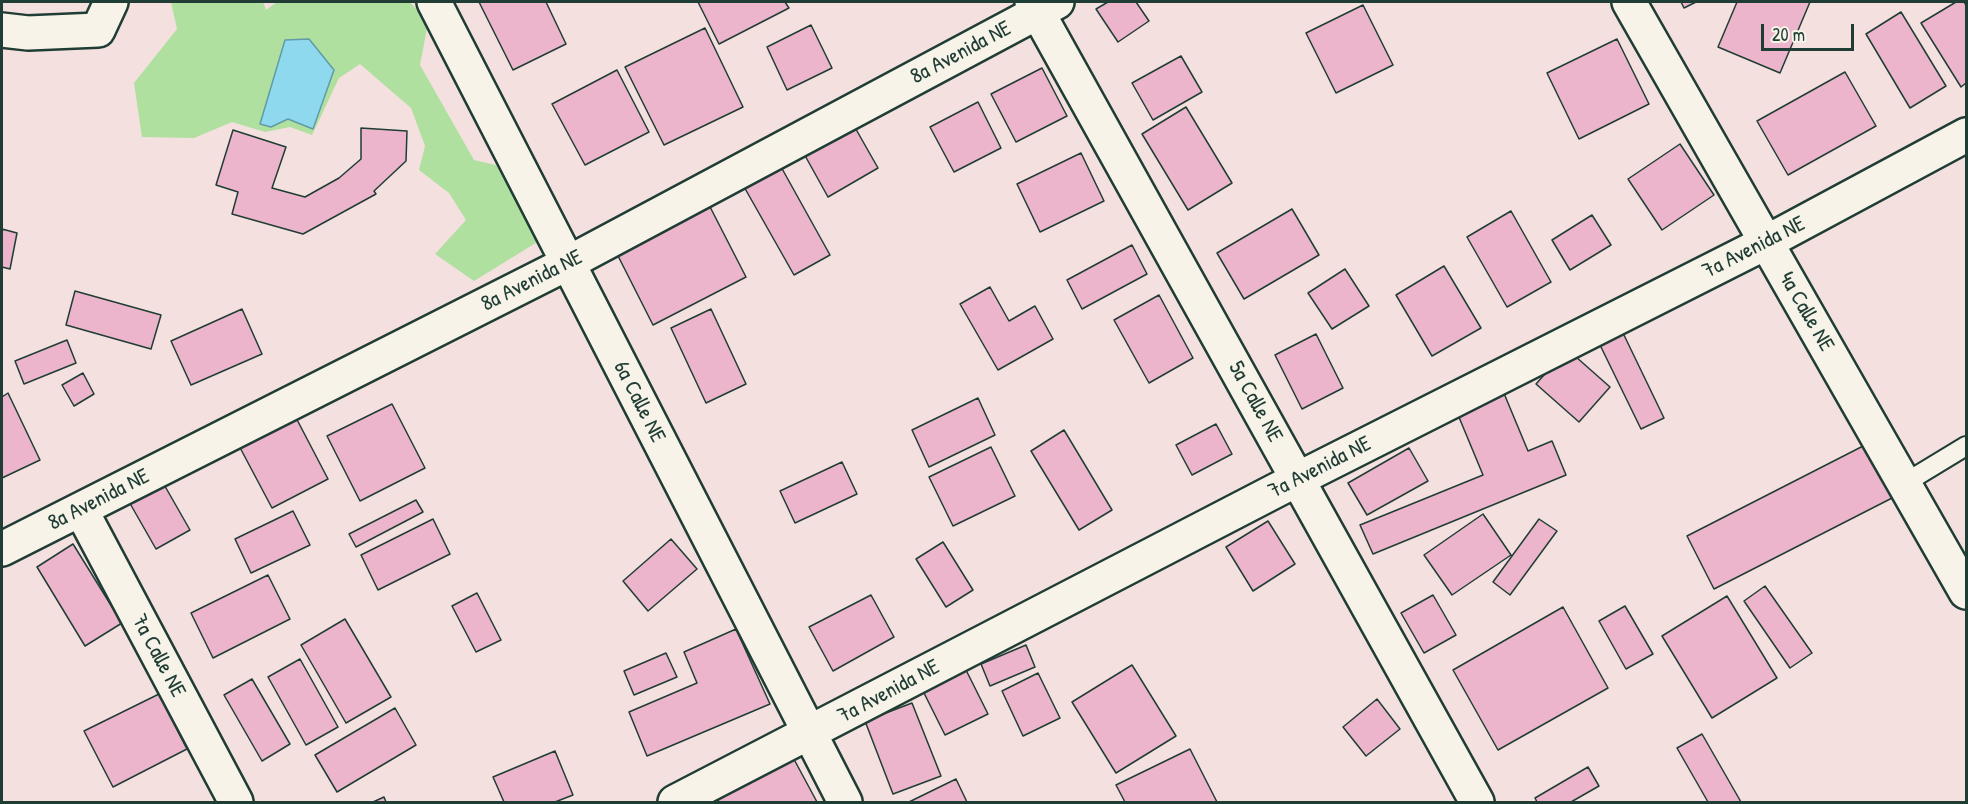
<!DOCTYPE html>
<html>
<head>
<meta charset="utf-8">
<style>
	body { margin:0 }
	#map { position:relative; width:1968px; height:804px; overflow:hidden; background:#f4e0df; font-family:"Patrick Hand",sans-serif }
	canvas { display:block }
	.frame { position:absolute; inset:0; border:3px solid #1f3d34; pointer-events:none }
	.scale { position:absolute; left:1761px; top:24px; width:93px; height:27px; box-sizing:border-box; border:3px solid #1f3d34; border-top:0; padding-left:8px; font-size:18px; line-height:21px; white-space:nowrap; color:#1f3d34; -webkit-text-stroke:4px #f7f3e8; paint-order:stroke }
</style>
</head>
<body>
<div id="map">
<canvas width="1968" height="804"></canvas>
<div class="frame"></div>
<div class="scale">20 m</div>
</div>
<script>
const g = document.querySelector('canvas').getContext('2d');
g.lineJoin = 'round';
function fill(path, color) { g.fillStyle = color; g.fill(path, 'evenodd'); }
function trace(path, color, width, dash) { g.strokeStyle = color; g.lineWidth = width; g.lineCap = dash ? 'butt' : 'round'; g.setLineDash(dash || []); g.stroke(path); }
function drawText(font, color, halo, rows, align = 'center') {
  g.font = font + ' "Patrick Hand",sans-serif'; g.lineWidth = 4.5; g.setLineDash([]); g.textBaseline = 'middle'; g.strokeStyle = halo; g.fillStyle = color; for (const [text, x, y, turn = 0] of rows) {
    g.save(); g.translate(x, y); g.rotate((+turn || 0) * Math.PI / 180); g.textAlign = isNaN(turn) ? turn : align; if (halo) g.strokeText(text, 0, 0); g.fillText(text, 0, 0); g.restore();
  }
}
fill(new Path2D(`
	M171 2H263L266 10 277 2H410L428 23 420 65 474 160 496 165 539 241 474 281 435 254 466 220 449 193 419 170 425 146 411 108 360 64 339 78 312 135 290 127 265 132 232 122 194 138 142 137 134 83 177 29Z`), '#afe0a0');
const water = new Path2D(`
	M309 39 334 70 313 129 288 119 271 127 260 124 285 40Z`);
fill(water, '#8ed9ee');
trace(water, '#629ba4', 1.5);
const building = new Path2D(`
	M479 2H546L566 44 513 70Z
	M698 2H785L789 8 719 44Z
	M1108 2H1136L1149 21 1118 42 1096 9Z
	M1681 2H1696L1684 8Z
	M1737 2H1810L1780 73 1718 47Z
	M1956 2H1964L1966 5V83L1961 87 1921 23Z
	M1363 5 1393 65 1336 93 1306 33Z
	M1901 12 1946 86 1910 108 1866 34Z
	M811 25 832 68 787 90 767 47Z
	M705 28 743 107 664 145 625 67Z
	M1617 39 1649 104 1579 139 1547 73Z
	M1181 56 1202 92 1153 120 1132 83Z
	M1042 68 1067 116 1016 142 991 94Z
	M617 70 649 132 585 165 552 104Z
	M1845 72 1876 126 1788 175 1757 121Z
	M978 102 1001 148 954 172 930 127Z
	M1186 107 1232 183 1188 210 1142 134Z
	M853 124 878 168 828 197 803 152Z
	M361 128 407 131 406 161 374 191 376 194 303 234 232 214 238 192 216 185 233 130 286 147 272 188 305 197 339 178 361 159Z
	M1680 144 1714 195 1662 230 1628 179Z
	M1081 153 1104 201 1040 232 1017 184Z
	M780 165 830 255 794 275 743 185Z
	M707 201 746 277 653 325 614 248Z
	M1292 209 1319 255 1244 299 1217 253Z
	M1511 211 1551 282 1507 307 1467 237Z
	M1592 215 1611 245 1570 270 1552 240Z
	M2 229 17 233 10 269 2 267Z
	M1132 245 1147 274 1082 309 1067 280Z
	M1444 266 1481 328 1432 356 1396 295Z
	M1345 269 1369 306 1332 329 1308 293Z
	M990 287 1009 321 1035 306 1053 339 998 370 960 304Z
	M75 291 161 315 151 349 66 325Z
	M1159 295 1193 358 1149 383 1114 320Z
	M242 309 262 354 191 385 171 341Z
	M711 309 746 384 706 403 671 328Z
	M1623 333 1664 418 1641 429 1600 345Z
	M1316 334 1343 388 1302 409 1275 355Z
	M67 340 76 363 24 384 15 361Z
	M1567 349 1610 387 1579 422 1536 384Z
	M83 373 94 394 74 406 62 385Z
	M1503 391 1528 451 1552 441 1566 475 1373 554 1360 525 1483 475 1456 410Z
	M8 393 40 460 2 478V397Z
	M978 398 995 435 929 467 912 430Z
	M392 404 425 468 360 501 327 436Z
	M293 412 328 479 272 508 237 442Z
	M1216 424 1232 454 1192 475 1176 445Z
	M1064 430 1112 510 1079 530 1031 451Z
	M1869 443 1896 496 1714 589 1687 536Z
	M991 447 1015 496 953 526 929 477Z
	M1409 448 1428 481 1367 515 1348 483Z
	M842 462 857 494 795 523 780 491Z
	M162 481 190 530 156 549 128 500Z
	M416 500 423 512 356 547 349 534Z
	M293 511 310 545 251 573 235 539Z
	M1483 514 1511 555 1452 595 1424 555Z
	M433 519 450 554 378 590 361 555Z
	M1539 519 1557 531 1510 595 1493 582Z
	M1268 521 1295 564 1253 591 1226 547Z
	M671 539 697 569 648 611 623 581Z
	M943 542 973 590 946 607 916 559Z
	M73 544 122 623 85 646 37 567Z
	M268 575 290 619 213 658 191 613Z
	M1765 586 1812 653 1790 668 1744 601Z
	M477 593 501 640 476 652 452 606Z
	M871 595 894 637 833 671 809 627Z
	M1433 595 1456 635 1424 653 1401 613Z
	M1727 596 1777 678 1712 718 1662 636Z
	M1625 606 1653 654 1626 669 1599 621Z
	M1563 607 1608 688 1498 750 1453 670Z
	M345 619 391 697 346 723 301 645Z
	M736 629 770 704 647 756 629 712 697 683 684 652Z
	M1026 645 1035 667 990 686 981 664Z
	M666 653 677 677 634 695 624 671Z
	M300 659 338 727 306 745 268 677Z
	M1132 665 1176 736 1116 773 1072 702Z
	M965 668 988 714 945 735 922 689Z
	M1038 673 1060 718 1023 736 1002 691Z
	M252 679 290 744 262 761 224 695Z
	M159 694 187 749 113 787 84 731Z
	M1377 699 1400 729 1366 756 1343 727Z
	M912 703 941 776 893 794 865 721Z
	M395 708 416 745 337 792 315 755Z
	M1702 734 1741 802H1708L1677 748Z
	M1190 749 1217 802H1125L1116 785Z
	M789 750 817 802H719L713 791Z
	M555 751 573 795 555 802H504L493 777Z
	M1588 767 1599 786 1571 802H1537L1535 798Z
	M956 779 967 802H909Z
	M384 797 386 802H373Z`);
fill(building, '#ecb5cb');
trace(building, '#1f3d34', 1.5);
const lane = new Path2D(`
	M1905 483 1966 446`);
const street = new Path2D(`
	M434 2 845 802
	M1032 2 1477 802
	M1629 2 1966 592
	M2 30 28 33 98 30 111 2
	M81 510 236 802
	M2 549 568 263 1057 2
	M675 802 1298 479 1765 243 1966 135`);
trace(lane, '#1f3d34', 22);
trace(street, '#1f3d34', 38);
trace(lane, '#f7f3e8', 18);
trace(street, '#f7f3e8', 33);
drawText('22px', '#1f3d34', '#f7f3e8', [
	["8a Avenida NE",961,53,-28],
	["7a Avenida NE",1754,248,-27],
	["8a Avenida NE",532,281,-27],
	["4a Calle NE",1806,312,60],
	["6a Calle NE",639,402,63],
	["5a Calle NE",1255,402,61],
	["7a Avenida NE",1320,468,-27],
	["8a Avenida NE",99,500,-27],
	["7a Calle NE",158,656,62],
	["7a Avenida NE",889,692,-28]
]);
</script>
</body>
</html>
